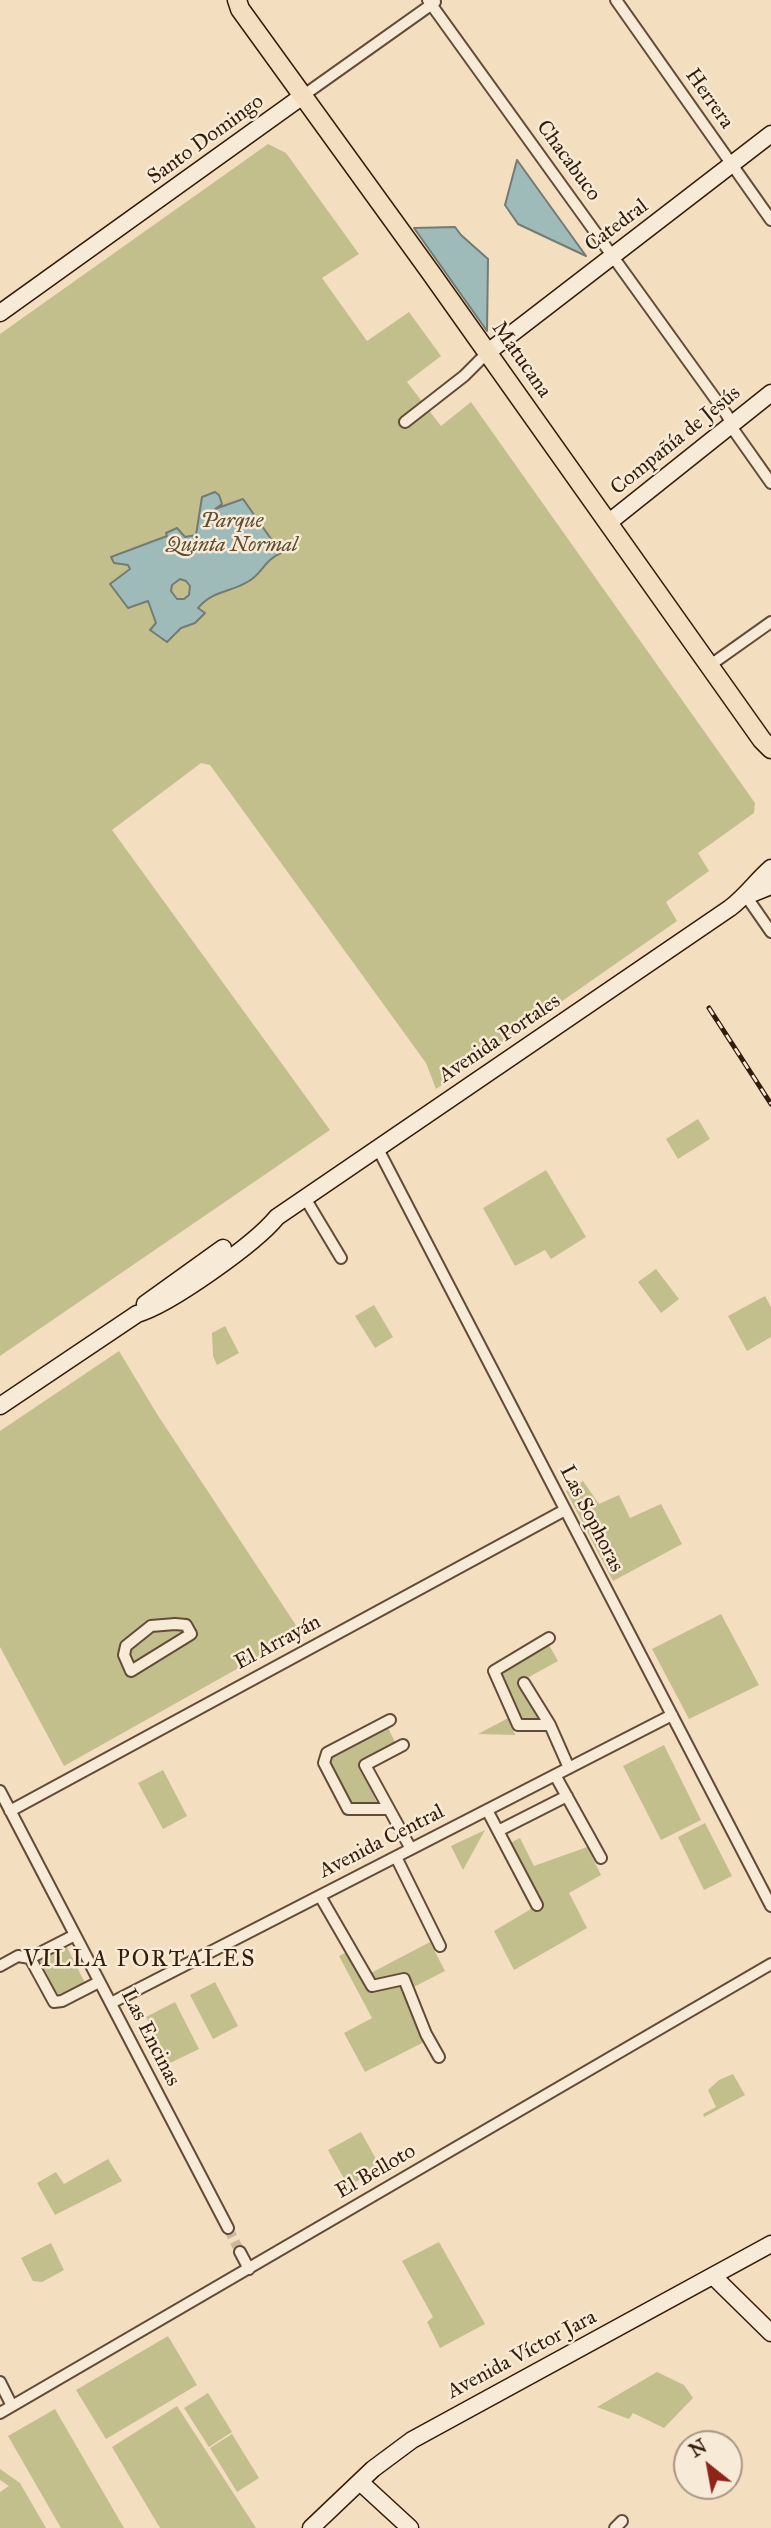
<!DOCTYPE html>
<html>
<head>
<meta charset="utf-8">
<style>
	body { margin:0 }
	#map { position:relative; width:771px; height:2528px; overflow:hidden; background:#f3dec0; font-family:"IM FELL Great Primer",serif }
	canvas { display:block }
	.north { position:absolute; left:673px; top:2430px; width:70px; height:70px; box-sizing:border-box; background:#f7ead6; border:2px solid #a99884; border-radius:50%; rotate:329deg; font-size:19px; font-weight:700; line-height:28px; text-align:center; color:#331c09 }
	.north::after { content:''; display:block; margin:auto; width:24px; height:32px; background:#8f2418; clip-path:polygon(50% 0,100% 100%,50% 72%,0 100%) }
</style>
</head>
<body>
<div id="map">
<canvas width="771" height="2528"></canvas>
<div class="north">N</div>
</div>
<script>
const g = document.querySelector('canvas').getContext('2d');
g.lineJoin = 'round';
function fill(path, color) { g.fillStyle = color; g.fill(path, 'evenodd'); }
function trace(path, color, width, dash) { g.strokeStyle = color; g.lineWidth = width; g.lineCap = dash ? 'butt' : 'round'; g.setLineDash(dash || []); g.stroke(path); }
function drawText(font, color, halo, rows, align = 'center') {
  g.font = font + ' "IM FELL Great Primer",serif'; g.lineWidth = 5; g.setLineDash([]); g.textBaseline = 'middle'; g.strokeStyle = halo; g.fillStyle = color; for (const [text, x, y, turn = 0] of rows) {
    g.save(); g.translate(x, y); g.rotate((+turn || 0) * Math.PI / 180); g.textAlign = isNaN(turn) ? turn : align; if (halo) g.strokeText(text, 0, 0); g.fillText(text, 0, 0); g.restore();
  }
}
fill(new Path2D(`
	M268 144 286 153 359 254 322 278 367 341 409 312 441 356 407 382 441 426 471 402 755 803 754 813 698 853 709 871 666 902 677 921 436 1089 426 1063 210 765 201 763 112 830 330 1130 0 1356V334Z
	M698 1119 710 1139 678 1159 666 1139Z
	M546 1170 586 1237 551 1259 545 1250 515 1266 483 1208Z
	M656 1269 679 1299 661 1313 638 1282Z
	M765 1296 771 1307V1337L747 1351 728 1316Z
	M374 1305 393 1337 375 1348 355 1316Z
	M225 1326 239 1353 217 1365 213 1356 212 1333Z
	M119 1351 157 1414 301 1633 64 1766 0 1647V1431Z
	M583 1481 599 1504 619 1495 630 1518 661 1504 682 1544 613 1581 566 1491Z
	M721 1614 759 1685 689 1719 652 1649Z
	M548 1643 558 1661 518 1683 539 1721 513 1728 515 1735 478 1734 512 1716 489 1675Z
	M387 1726 397 1746 361 1765 377 1803 351 1805 328 1764 331 1755Z
	M664 1745 701 1820 661 1840 623 1766Z
	M163 1770 187 1816 163 1829 138 1783Z
	M705 1823 732 1876 704 1890 678 1837Z
	M485 1830 463 1870 451 1846Z
	M520 1838 534 1866 587 1847 601 1875 569 1893 587 1928 514 1970 494 1931 531 1909 500 1848Z
	M430 1942 445 1971 404 1992 426 2041 365 2072 344 2033 372 2018 339 1956 353 1949 369 1974Z
	M65 1943 86 1985 61 1998 53 1999 34 1960Z
	M215 1982 238 2026 213 2039 190 1995Z
	M175 2002 199 2049 170 2063 146 2017Z
	M733 2074 745 2095 704 2117 703 2114 716 2107 708 2090 719 2080Z
	M361 2132 381 2168 348 2186 328 2150Z
	M108 2159 122 2181 55 2215 37 2183 56 2172 64 2184Z
	M439 2242 485 2324 440 2348 427 2322 433 2317 402 2261Z
	M51 2243 64 2270 42 2282 33 2281 21 2258Z
	M168 2336 197 2385 106 2439 76 2390Z
	M657 2372 684 2385 693 2398 664 2428 633 2413 629 2419 597 2407Z
	M208 2393 232 2432 209 2447 184 2408Z
	M177 2406 256 2528H160L112 2447Z
	M55 2409 124 2528H61L8 2436Z
	M232 2434 259 2478 237 2492 210 2448Z
	M0 2469 20 2483 46 2528H0V2492L9 2486 0 2480Z`), '#c3bf8d');
const water = new Path2D(`
	M517 160 586 256 518 224 505 205Z
	M455 227 461 235 488 259 487 331 414 228Z
	M215 492 219 495 222 504 215 509 243 499 281 553C265 560 264 570 252 579 233 593 214 589 198 608L205 613 195 623 181 628 167 642 150 630 156 623 148 601 128 608 110 584 130 569 128 565 114 563 111 557 167 536 166 533 177 528 185 537 196 535 202 497ZM180 579 186 581 190 586 189 595 184 599H177L171 591 172 585Z`);
fill(water, '#9ebbba');
trace(water, '#737b73', 2);
trace(new Path2D(`
	M228 2228 240 2252`), '#cdb79b', 10, [10, 5]);
const street = new Path2D(`
	M428 0 727 415 735 432 771 483
	M616 0 771 220
	M304 95 435 2
	M405 422 464 376 488 352
	M709 666 771 622
	M746 896 771 932
	M378 1149 771 1906
	M305 1198 341 1258
	M175 1624 186 1625 191 1634 131 1671 124 1655 126 1646 151 1626Z
	M549 1638 494 1671 518 1725H550
	M524 1683 550 1725 569 1768
	M403 1745 365 1765 411 1849
	M555 1775 601 1858
	M0 1791 228 2228
	M387 1809H348L324 1763 327 1753 390 1720
	M487 1810 537 1905
	M10 1811 565 1510
	M498 1831 567 1796
	M396 1857 440 1946
	M320 1896 372 1986 404 1979 426 2034 439 2057
	M30 1958 54 2002 62 2001 99 1982
	M0 1966 18 1956 30 1958 75 1935
	M111 2003 672 1715
	M240 2252 249 2269
	M0 2382 12 2406
	M0 2413 771 1964
	M615 2528 622 2521`);
const secondary = new Path2D(`
	M0 313 304 95
	M488 352 771 134
	M608 523 771 393
	M746 896 771 886
	M145 1304 223 1248
	M0 1406 137 1314C169 1305 255 1244 277 1217L730 908C746 896 756 881 771 868
	M713 2276 771 2333
	M360 2482 410 2528
	M311 2528 373 2469 412 2440 771 2244`);
const primary = new Path2D(`
	M237 0 240 9 431 273 762 740 771 749`);
trace(street, '#634c37', 14);
trace(secondary, '#331c09', 19);
trace(primary, '#331c09', 21);
trace(street, '#f7ead6', 10);
trace(secondary, '#f7ead6', 16);
trace(primary, '#f3dec0', 18);
const rail = new Path2D(`
	M709 1008 771 1104`);
trace(rail, '#331c09', 5);
trace(rail, '#f7ead6', 2.5, [8]);
drawText('21px', '#331c09', '#f7ead6', [
	["Herrera",709,99,55],
	["Santo Domingo",206,140,-36],
	["Chacabuco",568,161,54],
	["Catedral",617,226,-37],
	["Matucana",521,360,55],
	["Compañía de Jesús",676,441,-39],
	["Avenida Portales",500,1039,-34],
	["Las Sophoras",591,1519,63],
	["El Arrayán",278,1643,-28],
	["Avenida Central",382,1842,-27],
	["Las Encinas",150,2038,63],
	["El Belloto",376,2172,-30],
	["Avenida Víctor Jara",522,2355,-28]
]);
drawText('italic 21px', '#5e4d31', '#f7ead6', [
	["Parque",232,522],
	["Quinta Normal",232,546]
]);
g.letterSpacing = '2px';
drawText('23px', '#331c09', '#f7ead6', [
	["VILLA PORTALES",140,1960]
]);
g.letterSpacing = '0px';
</script>
</body>
</html>
